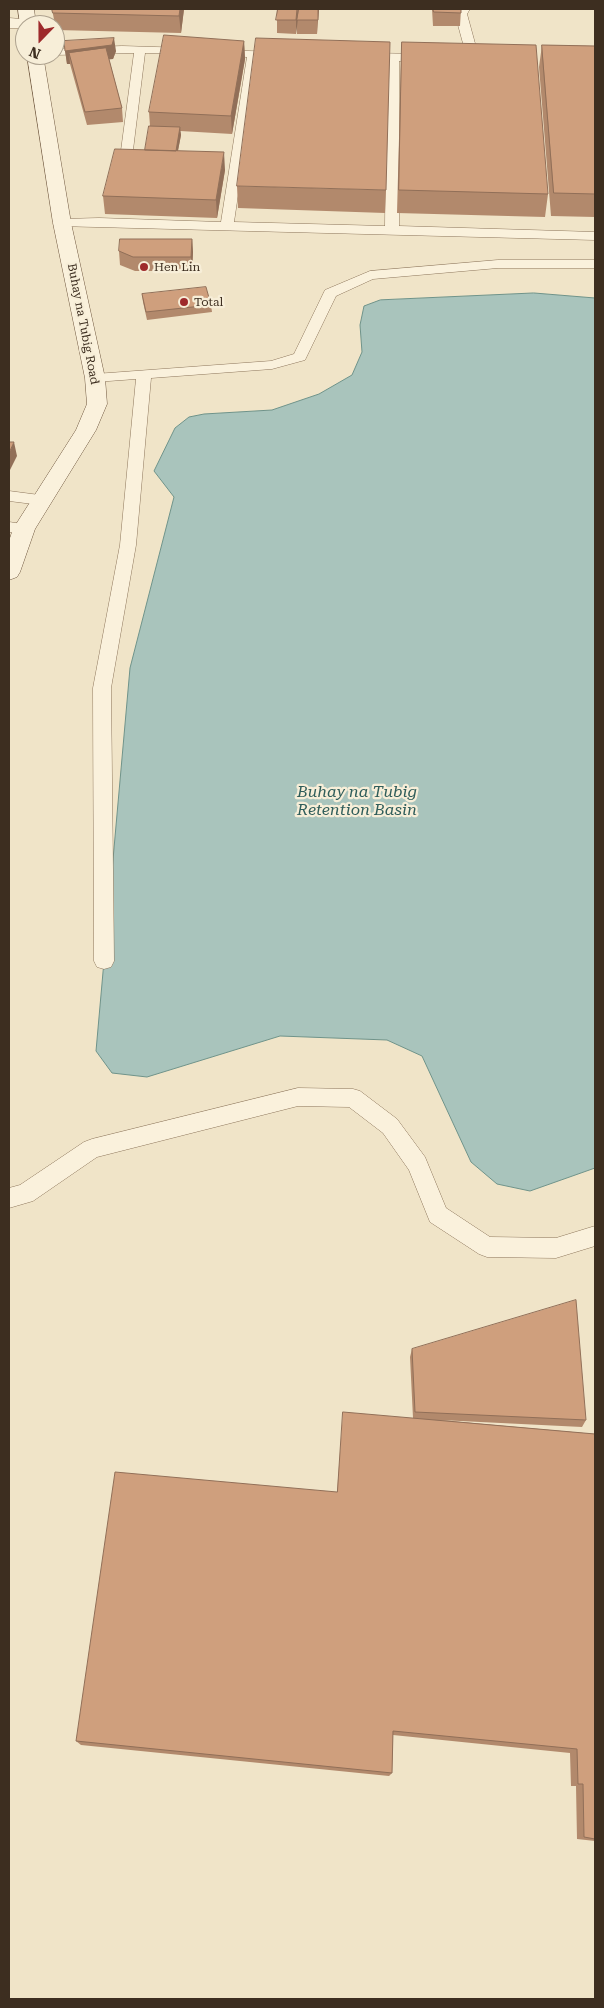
<!DOCTYPE html>
<html>
<head>
<meta charset="utf-8">
<style>
	body { margin:0 }
	#map { position:relative; width:604px; height:2008px; overflow:hidden; background:#f0e4c8; font-family:"Roboto Serif",serif }
	canvas { display:block }
	.frame { position:absolute; inset:0; border:10px solid #3d2e20; pointer-events:none }
	.north { position:absolute; left:15px; top:15px; width:50px; height:50px; box-sizing:border-box; background:#f7eed8; border:1px solid #ada18e; border-radius:50%; rotate:202deg; font-size:14px; font-weight:700; line-height:20px; text-align:center; color:#3d2e20 }
	.north::after { content:''; display:block; margin:auto; width:18px; height:22px; background:#9e2a2b; clip-path:polygon(50% 0,100% 100%,50% 72%,0 100%) }
</style>
</head>
<body>
<div id="map">
<canvas width="604" height="2008"></canvas>
<div class="frame"></div>
<div class="north">N</div>
</div>
<script>
const g = document.querySelector('canvas').getContext('2d');
g.lineJoin = 'round';
function fill(path, color) { g.fillStyle = color; g.fill(path, 'evenodd'); }
function trace(path, color, width, dash) { g.strokeStyle = color; g.lineWidth = width; g.lineCap = dash ? 'butt' : 'round'; g.setLineDash(dash || []); g.stroke(path); }
function drawText(font, color, halo, rows, align = 'center') {
  g.font = font + ' "Roboto Serif",serif'; g.lineWidth = 4.5; g.setLineDash([]); g.textBaseline = 'middle'; g.strokeStyle = halo; g.fillStyle = color; for (const [text, x, y, turn = 0] of rows) {
    g.save(); g.translate(x, y); g.rotate((+turn || 0) * Math.PI / 180); g.textAlign = isNaN(turn) ? turn : align; if (halo) g.strokeText(text, 0, 0); g.fillText(text, 0, 0); g.restore();
  }
}
const water = new Path2D(`
	M534 293 595 298V1168L530 1191 497 1184 471 1162 422 1056 387 1040 280 1036 147 1077 112 1073 96 1051 130 668 174 497 154 471 175 428 189 417 204 414 272 410 319 394 352 375 362 352 360 325 364 306 380 300Z`);
fill(water, '#a9c4bc');
trace(water, '#6f938a', 1);
const service = new Path2D(`
	M459 9H470L467 14 479 58 477 60H469L467 58 455 14Z
	M122 46 188 48 194 51 188 54 145 53 132 158 126 162 120 158 134 53 55 55H53H55V49Z
	M217 50 280 52 286 55 280 58H258L234 222 385 226 387 60 364 59 358 56 364 53 428 54 432 56 434 58 432 60 399 61V226L595 232V240L57 226 55 223 57 220 62 219 99 218 221 222 247 57 213 55 211 53 213 51Z
	M498 260H595V268H498L373 279 336 296 305 360 272 369 151 378 136 545 111 688 114 961 111 967 104 969 97 967 94 961 93 688 120 545 136 379 95 382 90 381 88 378 90 375 95 374 271 361 294 354 325 290 370 271Z
	M9 491 47 496 49 500 47 504 41 505 9 501Z
	M9 522 30 525 32 529 30 533 24 534 9 532Z
	M298 1088 353 1089 360 1091 397 1119 425 1157 446 1208 490 1237 556 1238 595 1226V1246L556 1258 487 1257 479 1254 430 1222 409 1170 383 1133 349 1107 298 1106 97 1157 33 1201 9 1208V1188L20 1185 84 1142 92 1139Z`);
const minor = new Path2D(`
	M9 18 34 20 36 23 34 25H25V28H9Z`);
const secondary = new Path2D(`
	M18 9H34L36 25H25V29L22 28 20 25Z
	M27 55H43L71 223 105 378 107 404 96 430 35 529 20 572 17 577 9 580V541L13 529 76 430 87 404 85 378 53 223Z`);
trace(service, '#8d765c', 1);
trace(minor, '#8d765c', 1);
trace(secondary, '#6f573f', 1);
fill(service, '#faf1dc');
fill(minor, '#faf1dc');
fill(secondary, '#faf1dc');
fill(new Path2D(`
	M52 9H184L181 33 56 30Z
	M277 9H298V18V9H319L317 34H297V22L296 34 277 33Z
	M432 9H461L460 26H433Z
	M64 41 116 51 113 59H109L122 108 123 122 87 125 70 64H67Z
	M244 41 245 59 232 134 180 131 181 135 178 151 225 170 217 218 105 214 103 196 145 150 150 126 149 112Z
	M402 42 548 194 545 217 397 213 401 64Z
	M542 45 595 46V217L551 216 539 67Z
	M237 186 386 190 385 213 238 208Z
	M192 239 193 252 192 271H135L120 265 119 251Z
	M142 294 211 305 212 312 147 320 143 302Z
	M412 1349 586 1420 582 1427 440 1420 595 1434V1841L577 1839 576 1786H571L570 1753 393 1735 392 1773 389 1776 81 1745 76 1741 337 1492 413 1418 410 1357Z`), '#b2896c');
fill(new Path2D(`
	M180 9H184L181 33 179 16Z
	M298 9V19L296 34V20Z
	M318 9H319L318 19 317 34Z
	M114 38 116 51 113 59 72 64 69 53 70 64H67L65 51Z
	M244 41 245 59 232 134 231 116Z
	M180 127 181 135 175 165 174 157Z
	M224 152 225 170 217 218 216 200Z
	M192 239 193 252 192 271 191 257Z
	M14 442 17 456 9 472V453Z`), '#916f58');
const building = new Path2D(`
	M52 9H180L179 16 53 13Z
	M278 9H297L296 20H276Z
	M299 9H318V20H297Z
	M433 9H461V13L434 12Z
	M164 35 244 41 231 116 149 112Z
	M114 38 112 45 65 51 64 41Z
	M256 38 390 42 386 190 237 186Z
	M402 42 536 45 548 194 399 190Z
	M542 45 595 46V194L554 193Z
	M106 48 122 108 85 112 69 53Z
	M149 126 180 127 176 151 145 150Z
	M115 149 224 152 216 200 103 196Z
	M120 239H192L191 257H133L119 251Z
	M206 287 211 305 146 312 142 294Z
	M9 442H14L9 453Z
	M576 1300 586 1420 415 1412 412 1349Z
	M343 1412 595 1434V1839L584 1837 583 1784H578L577 1749 393 1731 392 1773 76 1741 115 1472 337 1492Z`);
fill(building, '#cf9f7d');
trace(building, '#916f58', 1);
for (const [x, y, r, color] of [
	[144,267,5,"#9e2a2b"],
	[184,302,5,"#9e2a2b"]
]) { const dot = new Path2D(); dot.arc(x, y, r, 0, 2 * Math.PI); g.fillStyle = color; g.fill(dot); trace(dot, '#f7eed8', 2); }
drawText('12px', '#3d2e20', '#f7eed8', [
	["Hen Lin",154,267],
	["Total",194,302]
], 'left');
drawText('12px', '#3d2e20', '#f7eed8', [
	["Buhay na Tubig Road",83,324,79]
]);
drawText('italic 16px', '#2f5d5a', '#f7eed8', [
	["Buhay na Tubig",357,792],
	["Retention Basin",357,810]
]);
</script>
</body>
</html>
